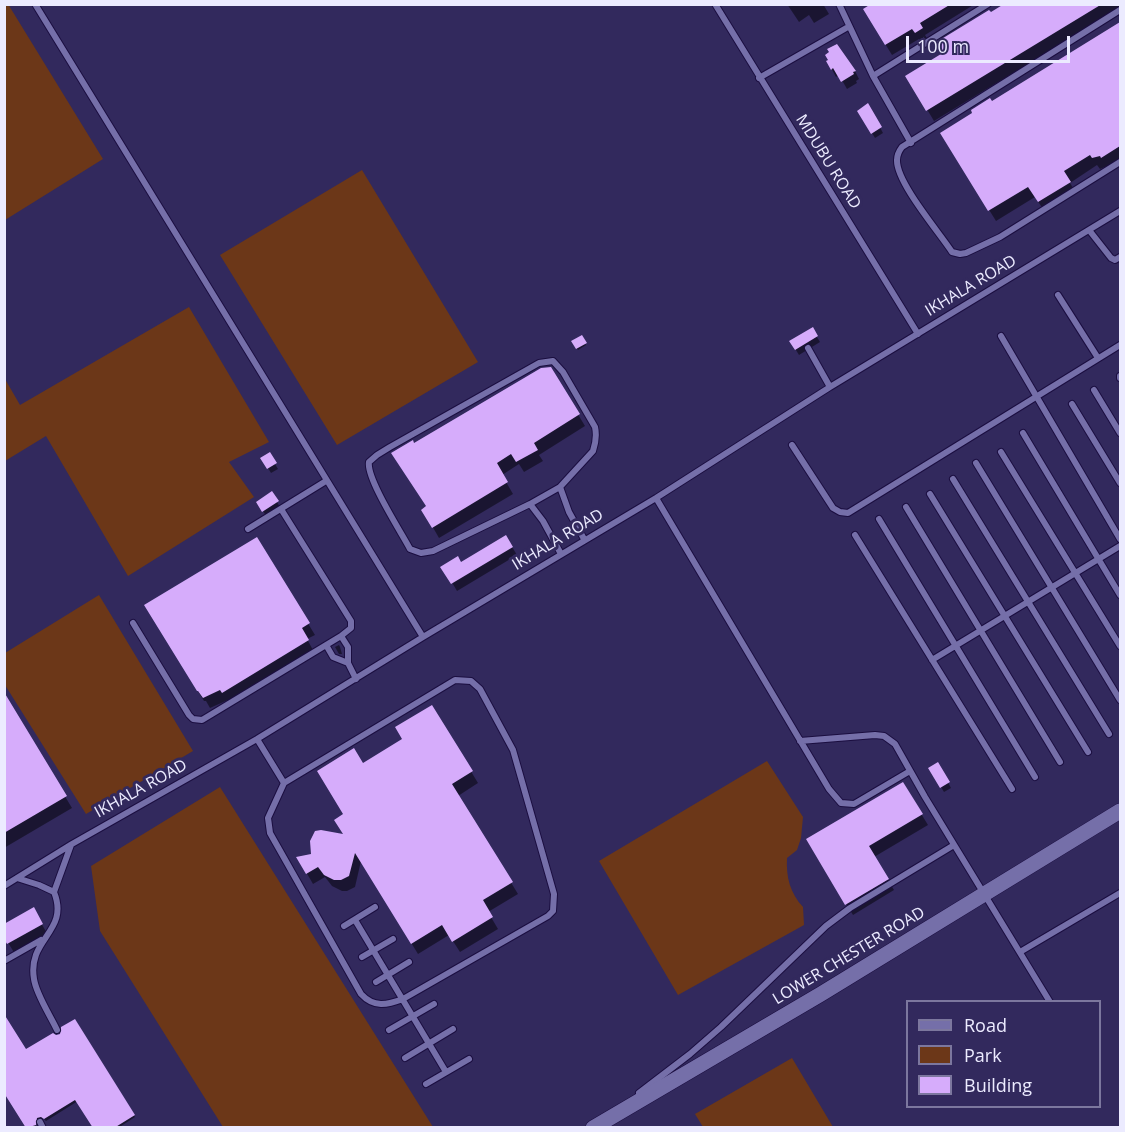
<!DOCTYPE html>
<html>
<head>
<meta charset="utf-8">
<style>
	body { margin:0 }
	#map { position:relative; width:1125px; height:1132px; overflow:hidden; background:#32295d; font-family:"Open Sans",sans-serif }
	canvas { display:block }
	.frame { position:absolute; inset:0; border:6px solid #ecebff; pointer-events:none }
	.legend { position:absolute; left:906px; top:1000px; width:195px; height:108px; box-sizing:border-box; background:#32295d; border:2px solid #7c779e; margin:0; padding:8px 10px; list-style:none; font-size:18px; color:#ecebff }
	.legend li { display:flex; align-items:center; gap:12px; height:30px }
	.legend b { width:30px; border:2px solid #7c779e }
	.scale { position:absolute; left:906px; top:36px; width:164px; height:27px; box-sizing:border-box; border:3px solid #ecebff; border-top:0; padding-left:8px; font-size:18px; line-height:21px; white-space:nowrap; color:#ecebff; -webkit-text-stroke:4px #32295d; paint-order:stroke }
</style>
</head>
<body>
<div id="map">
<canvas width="1125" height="1132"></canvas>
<div class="frame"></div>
<ul class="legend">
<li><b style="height:8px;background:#756fa9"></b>Road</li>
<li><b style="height:16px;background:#6c3718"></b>Park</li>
<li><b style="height:16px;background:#d6acfb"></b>Building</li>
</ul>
<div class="scale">100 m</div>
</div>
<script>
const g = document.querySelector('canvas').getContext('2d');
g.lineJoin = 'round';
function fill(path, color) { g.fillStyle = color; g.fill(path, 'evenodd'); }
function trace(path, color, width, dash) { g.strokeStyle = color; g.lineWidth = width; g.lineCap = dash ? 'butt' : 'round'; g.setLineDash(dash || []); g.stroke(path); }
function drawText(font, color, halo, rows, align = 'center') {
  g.font = font + ' "Open Sans",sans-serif'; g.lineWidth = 6; g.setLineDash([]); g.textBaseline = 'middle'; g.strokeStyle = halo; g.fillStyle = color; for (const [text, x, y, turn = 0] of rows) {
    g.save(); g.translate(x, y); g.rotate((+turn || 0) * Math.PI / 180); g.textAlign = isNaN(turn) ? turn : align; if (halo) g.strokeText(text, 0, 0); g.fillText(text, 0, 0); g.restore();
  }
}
fill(new Path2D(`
	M8 4 103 159 5 220 4 5Z
	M362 170 478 362 337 445 220 255Z
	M189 307 269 442 229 462 254 497 128 576 46 436 5 461V379L20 405Z
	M99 595 193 751 86 814 5 685V653Z
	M767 761 803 817 801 838 797 850 787 858C786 877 790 893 803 907L804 925 678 995 599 861Z
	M220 787 433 1127H223L100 931 91 866Z
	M792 1058 833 1127H703L695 1114Z`), '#6c3718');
fill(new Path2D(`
	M787 4H823L829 14 814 23 809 15 799 22Z
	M874 4H975L925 35 928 40 922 43 919 39 892 55 871 21Z
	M1004 4H1120V8L934 121 907 76 943 55Z
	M1120 23V160L1109 168 1107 166 1100 169 1097 165 1070 183 1076 193 1045 212 1035 197 996 221 948 144 992 103Z
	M828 62 855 71 859 79 856 81 857 83 847 89 839 75 836 77Z
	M868 105 883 133 875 138 859 111Z
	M812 329 820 342 799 355 791 342Z
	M581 337 586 345 578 350 573 342Z
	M550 368 585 426 539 455 543 461 524 472 519 464 502 475 513 494 439 538 423 510 428 507 414 445Z
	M269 454 278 469 271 473 262 458Z
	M272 494 280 507 266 516 258 502Z
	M506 537 517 555 457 591 443 567 461 564Z
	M257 539 315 635 307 639 314 652 229 703 228 700 210 708 206 701H204L146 606Z
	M339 645 340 647 342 654H339L335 647Z
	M4 695 72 808 4 848Z
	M432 707 478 783 458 796 518 894 488 912 498 929 460 952 449 935 418 954 361 861 355 887 347 891H342L332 886 325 877 313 884 298 858 312 855 346 837 345 815 362 765 404 739Z
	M938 764 951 788 944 792 930 769Z
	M903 784 928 825 874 857 894 890 853 915 808 840Z
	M33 909 48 935 15 954 4 936Z
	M75 1021 135 1117 118 1128H94L78 1101 46 1121 43 1118 38 1119 35 1128H27L26 1051 61 1036Z`), '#0007');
fill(new Path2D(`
	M871 4H951L920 23 923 28 915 33 912 29 885 45 863 9Z
	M1004 4H1102L926 111 905 76 941 54 935 43 989 10 991 12Z
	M1120 22V146L1101 158 1100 156 1092 158 1090 155 1064 171 1071 182 1038 202 1028 187 988 211 940 133 972 113 971 110 990 98 992 101Z
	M837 44 856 71 853 72 854 74 841 82 833 68 831 70 826 61 828 60 825 55 829 52 827 49Z
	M868 103 882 127 871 134 857 111Z
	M813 327 818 336 795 350 789 341Z
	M582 335 587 343 576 349 571 341Z
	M551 367 580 414 534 443 538 450 516 462 511 454 497 463 508 482 432 528 421 510 426 506 391 453 413 440 414 443 541 368Z
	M270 452 277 463 267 469 260 458Z
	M272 491 279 501 262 512 256 502Z
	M506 535 513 547 451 584 440 567 458 556 461 562Z
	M257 537 310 623 302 628 309 640 222 693 220 690 203 698 198 691H197L144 605Z
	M4 692 67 796 4 833Z
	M432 705 473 771 452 784 513 882 483 900 493 917 452 942 442 925 411 944 355 853 349 876 341 880H334L324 875 318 867 306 874 296 857 311 854 310 841 315 831 321 830 343 834 334 820 343 814 317 771 354 748 363 763 402 739 395 727Z
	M938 762 950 782 940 788 928 768Z
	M903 782 923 814 869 846 889 879 845 905 806 839Z
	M34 907 43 924 7 944 4 939V924Z
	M4 1014 26 1049 53 1033 56 1035 60 1034 61 1027 75 1019 135 1115 114 1128H93L75 1100 44 1119 41 1117 37 1118 36 1125 26 1128 4 1093Z`), '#d6acfb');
const service = new Path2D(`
	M35 4 423 637
	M715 4 918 334
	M839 4 873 76 911 143
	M1120 10 902 147C899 151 897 154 897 160 896 182 939 232 952 252L960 254 966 253 1000 237 1120 162
	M873 76 988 4
	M759 78 848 27
	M1089 230 1111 258 1115 260 1120 257
	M1058 295 1098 358
	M1001 336 1120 539
	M808 348 830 387
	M1120 376V378
	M1094 390 1120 433
	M1072 404 1120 483
	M1023 433 1120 595
	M792 445 833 508 840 512 848 513 1120 345
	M1001 452 1120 646
	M976 463 1120 700
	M953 479 1109 734
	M560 487 569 512 584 539
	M930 494 1088 752
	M656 498 829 789 841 803 854 804 910 771
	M530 504 560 487 593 451C596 442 597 436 595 427L563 372 553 361 539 363 390 447 377 455 369 462C366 478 401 532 410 549L421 553 433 551 530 504 543 521 561 554
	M906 507 1060 762
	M879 519 1035 777
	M248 529 326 481
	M855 535 1012 789
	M133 623 189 715 193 719 202 720 341 636 351 628V621L281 509
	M341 636 348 647V663L356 679
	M326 645 333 657 348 663
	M932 660 1120 546
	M455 680 471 681 480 689 513 750 554 894 553 911 548 916 403 999C387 1005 374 1008 361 994L270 833 268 818 284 783Z
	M257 739 284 783
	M800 741 875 735 884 736 895 744 925 797 1050 1002
	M17 878 39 885 54 892C70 932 27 938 34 979 36 994 50 1015 57 1030
	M4 886 72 844 257 739 423 637 656 498 830 387 1120 211
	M54 892 71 845
	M355 920 446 1072
	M344 926 375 907
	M1020 952 1120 893
	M362 957 393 939
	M4 961 41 940
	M376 982 409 962
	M389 1030 434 1004
	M405 1058 453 1029
	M426 1084 469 1059
	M639 1093 690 1054 721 1027 826 926 850 908 954 845
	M40 1122 43 1128`);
const tertiary = new Path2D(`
	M593 1128 821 994 1120 811`);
trace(service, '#1b0e40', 8);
trace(tertiary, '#1b0e40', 16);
trace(service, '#756fa9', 6);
trace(tertiary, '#756fa9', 15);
drawText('16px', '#ecebff', '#32295d', [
	["MDUBU ROAD",828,162,58],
	["IKHALA ROAD",971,286,-31],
	["IKHALA ROAD",558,540,-31],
	["IKHALA ROAD",141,789,-29],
	["LOWER CHESTER ROAD",849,956,-31]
]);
</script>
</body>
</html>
